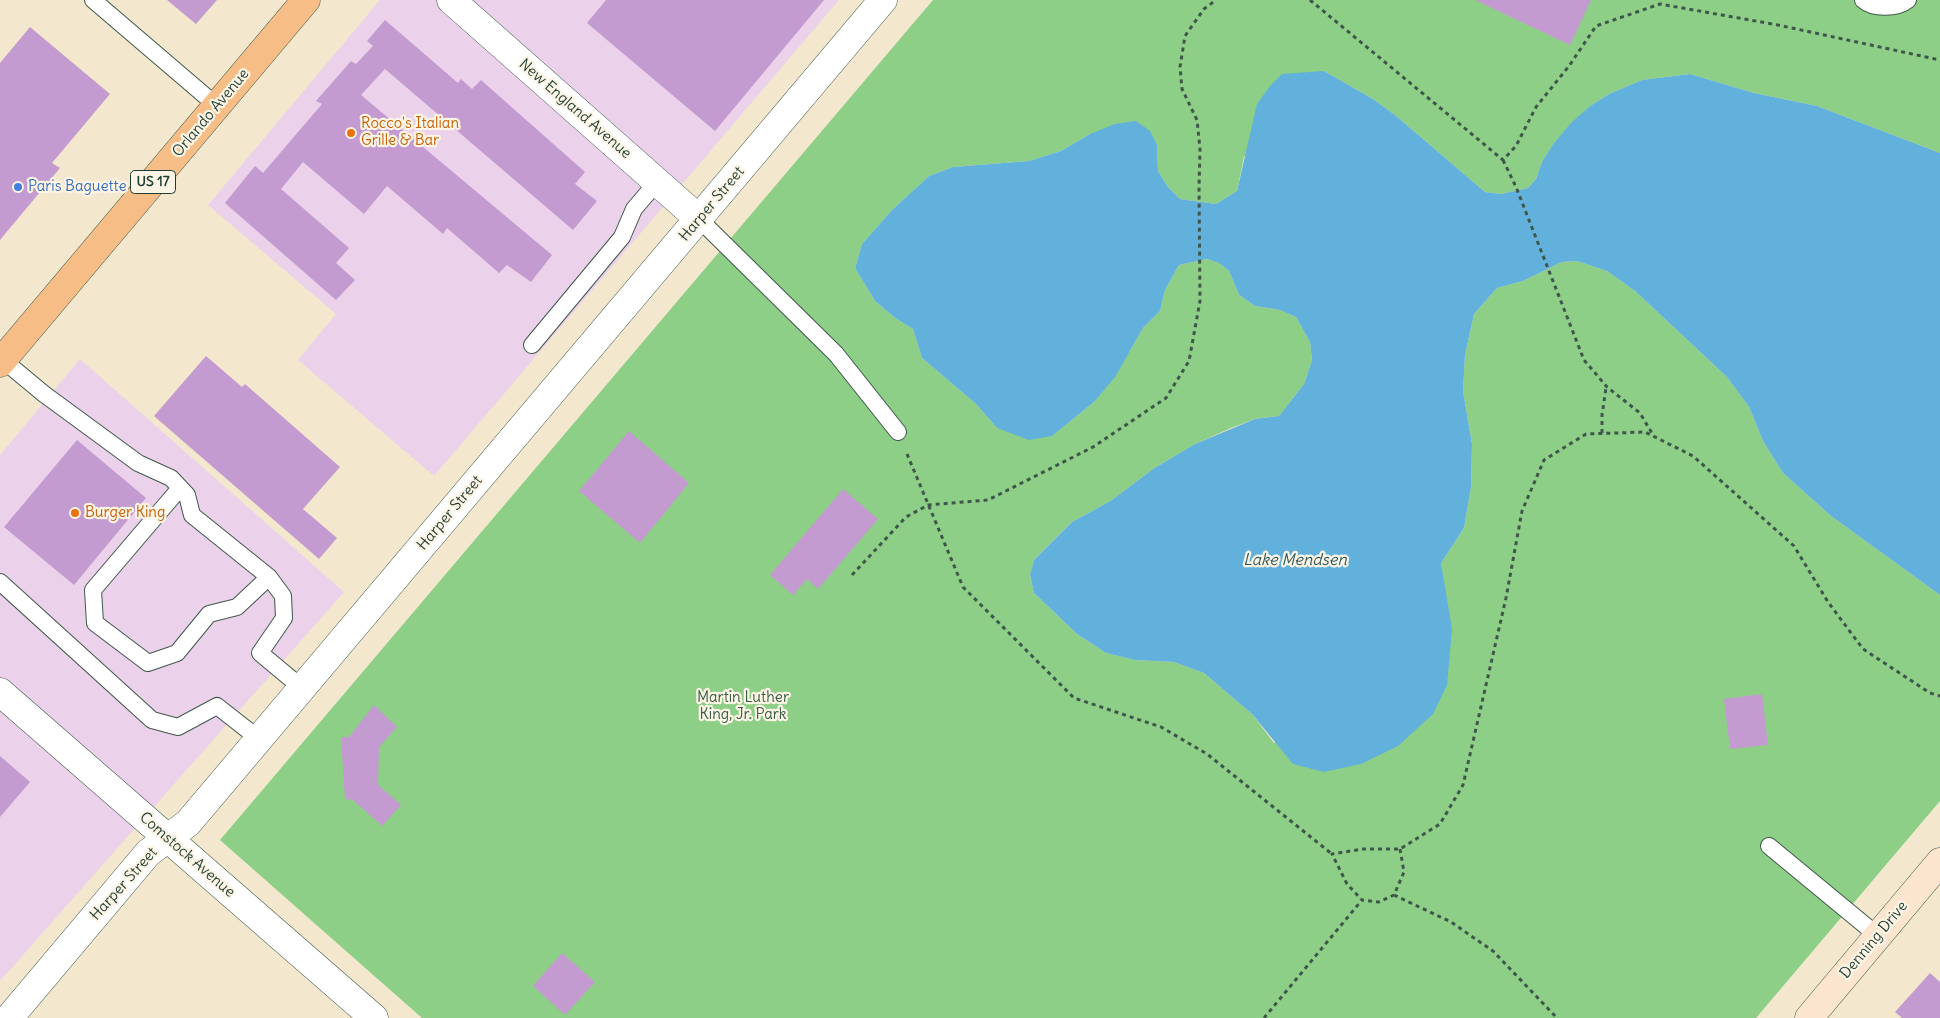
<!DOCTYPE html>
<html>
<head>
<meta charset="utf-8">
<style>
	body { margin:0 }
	canvas { display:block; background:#f3e8cd }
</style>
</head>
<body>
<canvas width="1940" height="1018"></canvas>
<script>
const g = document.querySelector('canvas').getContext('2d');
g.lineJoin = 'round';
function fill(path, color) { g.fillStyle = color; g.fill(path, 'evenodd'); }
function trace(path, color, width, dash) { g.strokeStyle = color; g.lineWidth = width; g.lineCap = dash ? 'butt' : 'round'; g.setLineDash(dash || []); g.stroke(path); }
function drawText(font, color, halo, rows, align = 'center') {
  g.font = font + ' Delius,sans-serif'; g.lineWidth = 4.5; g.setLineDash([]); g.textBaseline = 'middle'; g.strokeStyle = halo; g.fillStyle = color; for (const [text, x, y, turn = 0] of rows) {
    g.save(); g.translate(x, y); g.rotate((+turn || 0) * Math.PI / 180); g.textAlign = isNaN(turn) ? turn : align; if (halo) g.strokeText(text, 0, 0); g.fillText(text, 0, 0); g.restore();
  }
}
fill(new Path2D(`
	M380 0H839L434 476 298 360 336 314 208 205Z
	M80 359 344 592 0 981V455Z`), '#ecd1ea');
fill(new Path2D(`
	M933 0H1940V153L1817 106 1754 93 1690 74 1642 80 1609 94 1590 106 1571 124 1553 144 1542 162 1536 179 1528 188 1501 194 1485 192 1395 115 1373 99 1324 71 1244 157 1237 191 1216 204 1180 199 1168 187 1158 171 1157 145 1090 134 1061 151 1029 161 953 167 929 176 893 209 862 244 855 268 875 301 895 318 913 329 922 358 976 404 997 428 1052 436 1094 402 1131 349 1143 328 1160 311 1165 290 1179 265 1207 259 1219 263 1229 271 1239 295 1255 306 1280 310 1296 317 1310 342 1312 360 1304 384 1279 416 1255 419 1231 428 1195 444 1153 469 1112 500 1072 522 1034 560 1030 576 1034 593 1077 634 1106 653 1135 660 1174 662 1204 673 1252 714 1274 743 1445 595 1441 563 1464 528 1471 487 1472 444 1463 391 1465 355 1474 314 1497 288 1523 281 1562 262 1577 261 1607 271 1635 291 1727 377 1749 407 1763 441 1783 473 1831 516 1940 595V801L1756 1018H422L220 840Z`), '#8dcf87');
fill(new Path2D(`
	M1324 71 1373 99 1395 115 1485 192 1501 194 1528 188 1536 179 1542 162 1553 144 1571 123 1590 106 1609 94 1642 80 1690 74 1754 93 1817 106 1940 153V595L1831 516 1783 473 1763 441 1749 407 1727 377 1635 291 1607 271 1577 261 1562 262 1523 281 1497 288 1474 314 1465 355 1463 391 1472 444 1471 487 1464 528 1441 563 1452 629 1447 685 1433 714 1398 746 1361 764 1324 772 1293 764 1252 714 1204 673 1174 662 1135 660 1106 653 1077 634 1034 593 1030 575 1034 560 1072 522 1112 500 1153 469 1195 444 1255 419 1279 416 1304 384 1312 360 1310 342 1296 317 1280 310 1255 306 1239 295 1229 271 1219 263 1207 259 1179 265 1165 290 1160 311 1143 328 1115 377 1094 402 1052 436 1029 440 997 428 976 404 922 358 913 329 895 318 875 301 855 268 862 244 893 209 929 176 953 167 1029 161 1061 151 1090 134 1115 124 1136 121 1150 131 1157 145 1158 171 1168 187 1180 199 1216 204 1237 191 1257 104 1270 86 1282 74Z`), '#62b0dc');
fill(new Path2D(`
	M167 0H217L196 24Z
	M606 0H824L715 131 587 23Z
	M1475 0H1591L1570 45Z
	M385 20 458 83 461 79 472 89 481 80 585 172 575 184 597 201 573 230 385 69 361 95 552 255 531 282 507 265 499 273 447 228 443 234 387 186 364 214 303 162 281 189 349 248 336 263 355 280 336 300 225 203 255 166 263 173 322 104 316 101 351 61 356 64 373 46 367 41Z
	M30 27 110 94 52 163 60 168 0 240V63Z
	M206 356 242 387 245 384 340 467 303 509 337 538 319 559 154 416Z
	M629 431 689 483 640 543 579 491Z
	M77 440 146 498 74 585 4 527Z
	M843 489 878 519 818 589 807 579 793 595 770 575Z
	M1762 694 1768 745 1730 749 1724 699Z
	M374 705 397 727 379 747 378 785 401 805 382 826 353 800 345 799 341 737H349Z
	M0 756 30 782 0 817Z
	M562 953 595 982 565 1015 533 986Z
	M1930 973 1940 982V1018H1902L1895 1012Z`), '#c49bd0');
const lane = new Path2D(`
	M93 0 217 106
	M1863 0C1873 9 1897 9 1908 0
	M699 219 836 354 898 432
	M532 345 622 237 634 209 657 182
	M3 360 44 394 138 463 171 478 187 495 192 515 269 577 283 596 284 618 260 653 302 688
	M180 488 93 590 95 623 148 663 177 653 209 614 237 607 269 577
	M0 582 152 720 178 727 217 706 259 739
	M1769 846 1878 936`);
const street = new Path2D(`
	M451 0 699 219
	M0 692 374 1018
	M9 1018 148 853 188 823 883 0`);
const secondary = new Path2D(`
	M1809 1018 1940 862`);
const primary = new Path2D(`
	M0 363 306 0`);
trace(lane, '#3f574b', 18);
trace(street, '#3f574b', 29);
trace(secondary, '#3f574b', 29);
trace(primary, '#3f574b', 29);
trace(new Path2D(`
	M1310 0 1503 160 1516 146 1536 107 1569 66 1596 26 1660 4 1778 25 1940 60
	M1503 160 1516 187 1584 360 1607 387 1640 413 1653 435
	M1602 433V415L1606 388
	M907 454 963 587 1074 698 1161 727 1207 754 1332 854
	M852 575 906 517 928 505 988 500 1093 447 1166 398 1189 361 1200 301 1199 187 1200 149 1197 120 1182 89 1180 67 1185 36 1204 9 1216 0
	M1400 849 1404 872 1394 895 1379 902 1362 900 1347 884 1332 854 1363 849H1400L1440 824 1463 785 1506 598 1522 511 1544 460 1586 434 1645 432 1693 456 1794 546 1828 602 1863 649 1930 693 1940 696
	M1394 895 1451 922 1493 951 1557 1018
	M1264 1018 1362 900`), '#3f574b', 3, [4, 4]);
trace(lane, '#fff', 16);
trace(street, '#fff', 28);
trace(secondary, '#fbe5cf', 28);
trace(primary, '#f6be86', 28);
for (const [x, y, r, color] of [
	[351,133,5,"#e8710a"],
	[18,187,5,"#3f7fe0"],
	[75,513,5,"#e8710a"]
]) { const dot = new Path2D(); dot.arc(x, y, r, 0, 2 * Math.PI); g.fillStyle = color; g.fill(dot); trace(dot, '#fcf5e5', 2); }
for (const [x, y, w] of [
	[153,182,45]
]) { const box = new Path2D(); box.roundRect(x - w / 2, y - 11.5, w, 23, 4); g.fillStyle = '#fcf5e5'; g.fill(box); trace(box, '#1f3d34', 1); }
drawText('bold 14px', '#1f3d34', null, [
	["US 17",153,182]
]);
drawText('15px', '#1f3d34', '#fcf5e5', [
	["New England Avenue",575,109,41],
	["Orlando Avenue",211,113,-50],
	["Harper Street",712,204,-50],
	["Harper Street",450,513,-50],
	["Comstock Avenue",187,855,41],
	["Harper Street",124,884,-48],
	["Denning Drive",1874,940,-50]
]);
drawText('15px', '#c56008', '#fcf5e5', [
	["Rocco's Italian",361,124],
	["Grille & Bar",361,141],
	["Burger King",85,513]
], 'left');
drawText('15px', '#366cbe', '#fcf5e5', [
	["Paris Baguette",28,187]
], 'left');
drawText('15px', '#355a45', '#fcf5e5', [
	["Martin Luther",743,698],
	["King, Jr. Park",743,715]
]);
drawText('italic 16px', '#305a5e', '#fcf5e5', [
	["Lake Mendsen",1295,560]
]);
</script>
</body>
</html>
